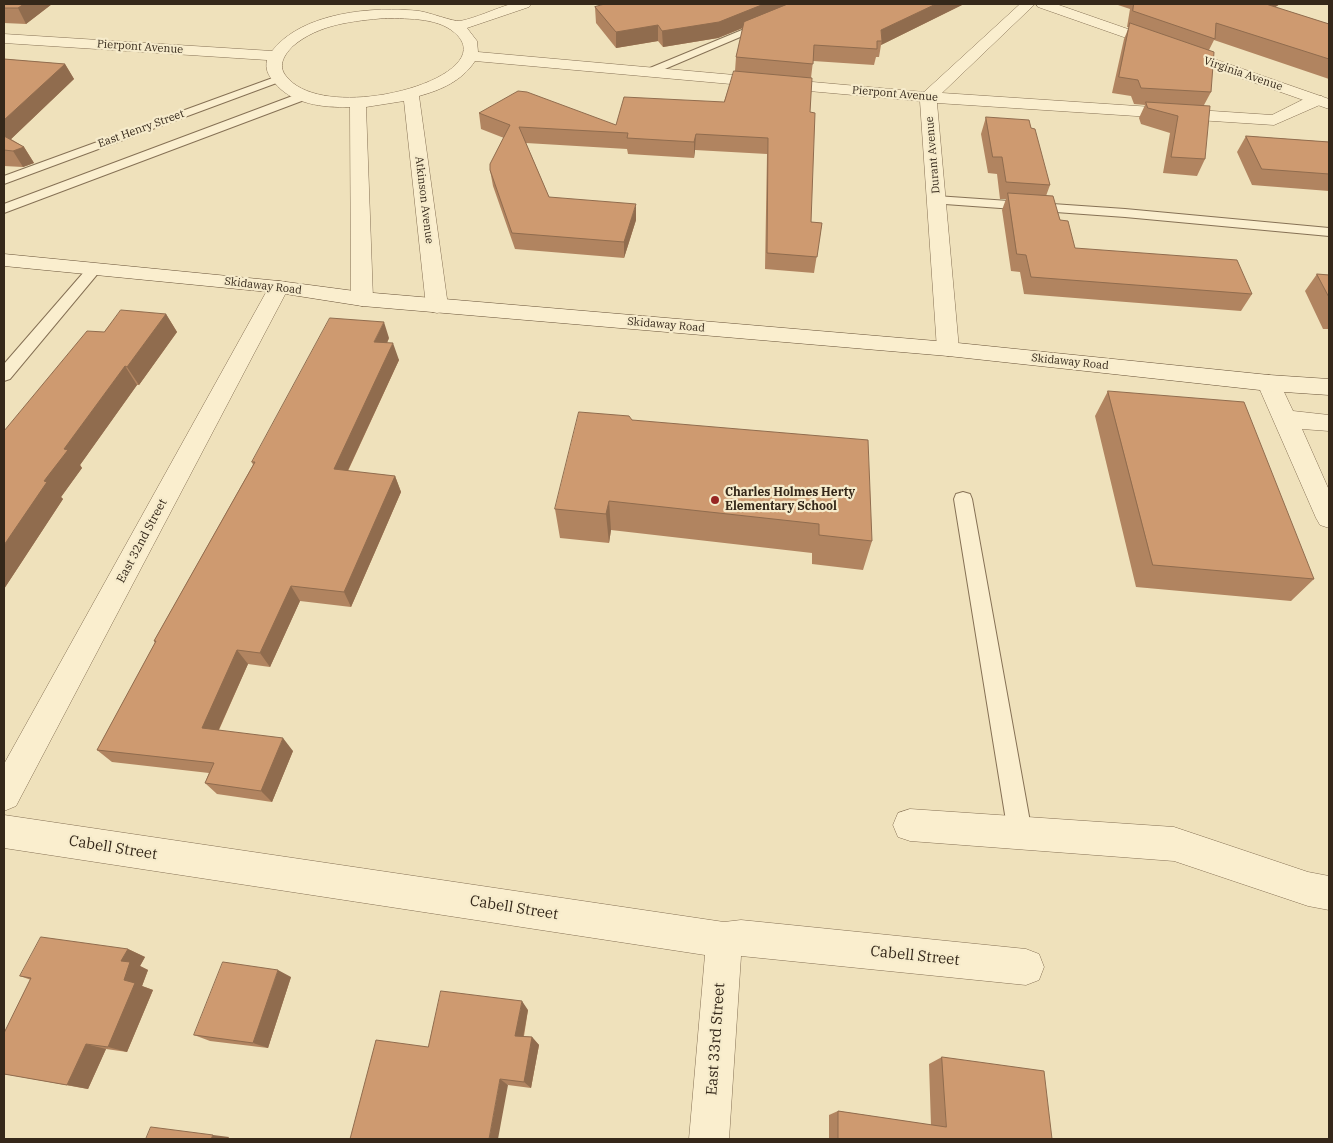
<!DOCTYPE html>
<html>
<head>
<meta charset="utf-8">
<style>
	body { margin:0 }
	#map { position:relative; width:1333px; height:1143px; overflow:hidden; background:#efe1bb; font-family:"IBM Plex Serif",serif }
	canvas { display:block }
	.frame { position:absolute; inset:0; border:5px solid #35281a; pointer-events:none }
</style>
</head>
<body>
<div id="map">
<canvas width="1333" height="1143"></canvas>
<div class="frame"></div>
</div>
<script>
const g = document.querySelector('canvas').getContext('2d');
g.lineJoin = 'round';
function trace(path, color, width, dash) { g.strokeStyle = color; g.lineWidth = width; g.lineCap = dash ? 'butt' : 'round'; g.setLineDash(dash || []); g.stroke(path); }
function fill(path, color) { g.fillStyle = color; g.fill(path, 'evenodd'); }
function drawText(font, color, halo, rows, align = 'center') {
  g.font = font + ' "IBM Plex Serif",serif'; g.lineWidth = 4.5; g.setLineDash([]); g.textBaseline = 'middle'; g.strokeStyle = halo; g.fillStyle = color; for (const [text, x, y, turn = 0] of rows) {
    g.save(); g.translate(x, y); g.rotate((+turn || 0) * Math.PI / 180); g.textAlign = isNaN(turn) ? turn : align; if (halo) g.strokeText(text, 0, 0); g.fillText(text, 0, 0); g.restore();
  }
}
const service = new Path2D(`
	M805 4H818L653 74 649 75 643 72 645 70Z
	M278 76 282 77 284 79 282 81 4 184V176Z
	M303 92 307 93 309 96 307 99 4 213V204Z
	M936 196 1125 209 1329 228V236L1125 217 931 203 929 200Z
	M95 264 100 265 102 268 100 271 10 379 4 381V364L90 265Z
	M963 492 970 494 972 499 1032 833 1029 842 1020 845 1011 842 1008 833 954 499 956 494Z`);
const minor = new Path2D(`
	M511 4H531L529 7 467 28 477 41 478 52 924 92 1020 4H1035L942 93 1272 115 1310 96H1322L1324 100 1322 104 1274 125 937 103 959 349 956 354 948 356 940 354 937 349 920 101 475 61C462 81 441 90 419 96L448 306 445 311 437 313 429 311 426 306 404 101 366 107 373 299 369 304 362 306 355 304 351 299 350 107C323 108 291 104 274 82 268 75 265 69 267 60L4 43V34L272 51C302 12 374 6 419 11 428 12 454 22 460 21 476 18 494 9 511 4ZM386 18C409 19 441 17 458 36 497 79 324 126 286 76 277 65 285 54 293 46 319 24 353 21 386 18Z
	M279 281 286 282 289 287 16 806 4 811V764L269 287 272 282Z
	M1269 375 1277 377 1293 411 1329 415V431L1302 429 1329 490V528L1320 525 1316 518 1257 383 1261 377Z
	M910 809 1174 827 1308 872 1329 876V910L1308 906 1174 861 910 841 898 837 893 825 898 813Z
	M4 815 724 922 741 920 1026 949 1039 954 1044 967 1039 980 1026 985 741 956 729 1139H689L705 955 4 848Z`);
const tertiary = new Path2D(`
	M1036 4H1056L1329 99V109L1038 7Z`);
const secondary = new Path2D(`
	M4 254 279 281 362 292 948 342 1269 375 1329 379V395L1269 391 948 356 362 306 279 293 4 266Z`);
trace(service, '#867155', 2);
trace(minor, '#867155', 1);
trace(tertiary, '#867155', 1);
trace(secondary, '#685238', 1);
fill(service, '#faeece');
fill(minor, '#faeece');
fill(tertiary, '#faeece');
fill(secondary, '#faeece');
fill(new Path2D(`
	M4 4H52L26 24 4 23Z
	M964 4 881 45 879 57H876L874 65 813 61 811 78 810 112 811 222 822 223 814 273 765 269 767 154 695 150 694 158 628 154 627 149 526 143 549 197 636 220 624 258 515 249 493 186 490 170 504 138 481 129 479 113 616 125 724 102 735 71 736 57 743 28 718 38 663 47 658 41 616 48 596 23 595 7Z
	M1115 4H1280L1275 7 1329 24V79L1214 40 1209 50 1211 92 1204 105 1205 159 1197 176 1163 173 1170 133 1141 124 1139 118 1145 105 1134 104 1131 96 1112 93 1124 39 1129 27H1127L1130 9Z
	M4 59 65 64 74 79 11 139 24 147 34 163 23 167 4 166Z
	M986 117 1031 128 1050 185 1046 196 1075 248 1252 294 1241 311 1024 294 1020 272 1011 271 1002 210 1006 199H1000L997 174 988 173 981 134Z
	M1246 136 1329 142V191L1252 185 1237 152Z
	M1317 274 1329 275V329H1323L1305 291Z
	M166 314 177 332 139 385H137L80 465 82 468 61 497 63 499 4 589 104 332Z
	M389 338 387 343 399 360 348 471 395 476 401 492 382 536 351 607 300 601 270 667 248 664 219 730 293 751 272 802 217 794 205 783 209 773 112 762 97 750 155 643 154 641 253 465 252 462Z
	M1108 391 1314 579 1291 601 1136 587 1095 416Z
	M632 420 872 541 863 570 812 564V553L611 530 609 543 560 538 555 509Z
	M128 949 145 957 140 966 148 970 142 986 153 990 127 1052 106 1049 88 1089 4 1074 31 980 20 976Z
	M291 977 268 1048 210 1041 194 1035Z
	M528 1010 524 1036 532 1037 539 1045 531 1088 508 1085 428 1047Z
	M942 1057 1052 1139H829V1115L838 1111 931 1125 929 1064Z`), '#b18460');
fill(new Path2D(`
	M24 4H52L26 24 18 8Z
	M764 4H801L718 38 663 47 662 31Z
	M936 4H964L881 45 882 41 881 30Z
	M1264 4H1280L1257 19Z
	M658 25V41L616 48V32Z
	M65 64 74 79 8 142 4 135V120Z
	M696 134 695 150 694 158V142Z
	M24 147 34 163 23 167 13 151Z
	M636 204V220L624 258V242Z
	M166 314 177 332 139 385 127 367Z
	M384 322 389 338 380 358 374 342Z
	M393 343 399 360 341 485 334 469Z
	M125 366 137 385 80 465 82 468 61 497 63 499 4 589V545L64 449Z
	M395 476 401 492 351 607 344 592Z
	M609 501 611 530 609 543 606 514Z
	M291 586 300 601 270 667 260 653Z
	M237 650 248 664 214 740 202 728Z
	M283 738 293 751 272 802 261 791Z
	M128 949 145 957 140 966 148 970 142 986 153 990 127 1052 108 1047 124 980 121 961Z
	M278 970 291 977 268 1048 253 1043Z
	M522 1001 528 1010 522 1043 515 1036Z
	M532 1037 539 1045 531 1088 524 1082Z
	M86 1044 106 1049 88 1089 67 1085Z
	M500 1079 508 1085 498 1139H489Z
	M213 1135 229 1137 228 1139H211Z`), '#906c4e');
const building = new Path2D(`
	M4 4H24L18 8H4Z
	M605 4H764L719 22 662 31 658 25 616 32 595 7Z
	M788 4H936L881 30 882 41H877V49L814 45 813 64 736 57 744 22Z
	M1134 4H1266L1329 24V59L1216 23 1215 39 1133 11Z
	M1130 23 1214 52 1211 92 1141 88 1138 80 1119 77Z
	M4 59 65 64 4 120Z
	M734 71 812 78 810 112 815 113 811 222 822 223 817 257 767 253 768 138 696 134 694 142 627 138 628 133 519 127 549 197 636 204 624 242 512 233 490 170V164L510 125 479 113 518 91 527 92 616 125 624 97 724 102Z
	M1146 102 1210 106 1205 159 1171 157 1178 116 1148 108Z
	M986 117 1029 120 1031 128 1035 129 1050 185 1006 182 1002 157H993Z
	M4 136 24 147 13 151 4 150Z
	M1246 136 1329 142V174L1262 169Z
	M1008 193 1053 196 1060 220 1068 221 1075 248 1237 260 1252 294 1031 277 1026 255 1017 254Z
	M1317 274 1329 275V297Z
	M121 310 166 314 127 367 125 366 64 449 68 450 44 481 47 482 4 545V431L87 331 104 332Z
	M330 318 384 322 374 342 393 343 334 469 395 476 344 592 291 586 260 653 237 650 202 728 283 738 261 791 205 783 214 763 97 750 156 641H154L255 462H252Z
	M1108 391 1244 402 1314 579 1153 565Z
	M579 412 629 416 632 420 868 440 872 541 819 535V524L609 501 606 514 555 509Z
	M41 937 128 949 121 961 130 962 124 980 135 983 108 1047 86 1044 67 1085 4 1074V1033L31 978 20 976Z
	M223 962 278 970 253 1043 194 1035Z
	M441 991 522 1001 515 1036 532 1037 524 1082 500 1079 489 1139H350L376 1040 428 1047Z
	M942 1057 1044 1071 1052 1139H838V1111L946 1127Z
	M151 1127 213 1135 211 1139H146Z`);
fill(building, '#ce9a70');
trace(building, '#906c4e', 1);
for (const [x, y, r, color] of [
	[715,500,5,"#972623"]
]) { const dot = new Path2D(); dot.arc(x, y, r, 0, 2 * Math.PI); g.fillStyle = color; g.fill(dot); trace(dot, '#f6ebcb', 2); }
drawText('11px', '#35281a', '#f6ebcb', [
	["Pierpont Avenue",140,47,4],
	["Virginia Avenue",1243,74,19],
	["Pierpont Avenue",895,94,5],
	["East Henry Street",141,129,-20],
	["Durant Avenue",933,155,-95],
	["Atkinson Avenue",424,200,83],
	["Skidaway Road",263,286,7],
	["Skidaway Road",666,325,5],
	["Skidaway Road",1070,362,6]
]);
drawText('bold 12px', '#35281a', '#f6ebcb', [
	["Charles Holmes Herty",725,493],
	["Elementary School",725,507]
], 'left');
drawText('12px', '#35281a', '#f6ebcb', [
	["East 32nd Street",142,541,-62]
]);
drawText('15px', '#35281a', '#f6ebcb', [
	["Cabell Street",113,848,9],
	["Cabell Street",514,908,9],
	["Cabell Street",915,956,6],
	["East 33rd Street",716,1039,-86]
]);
</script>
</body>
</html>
